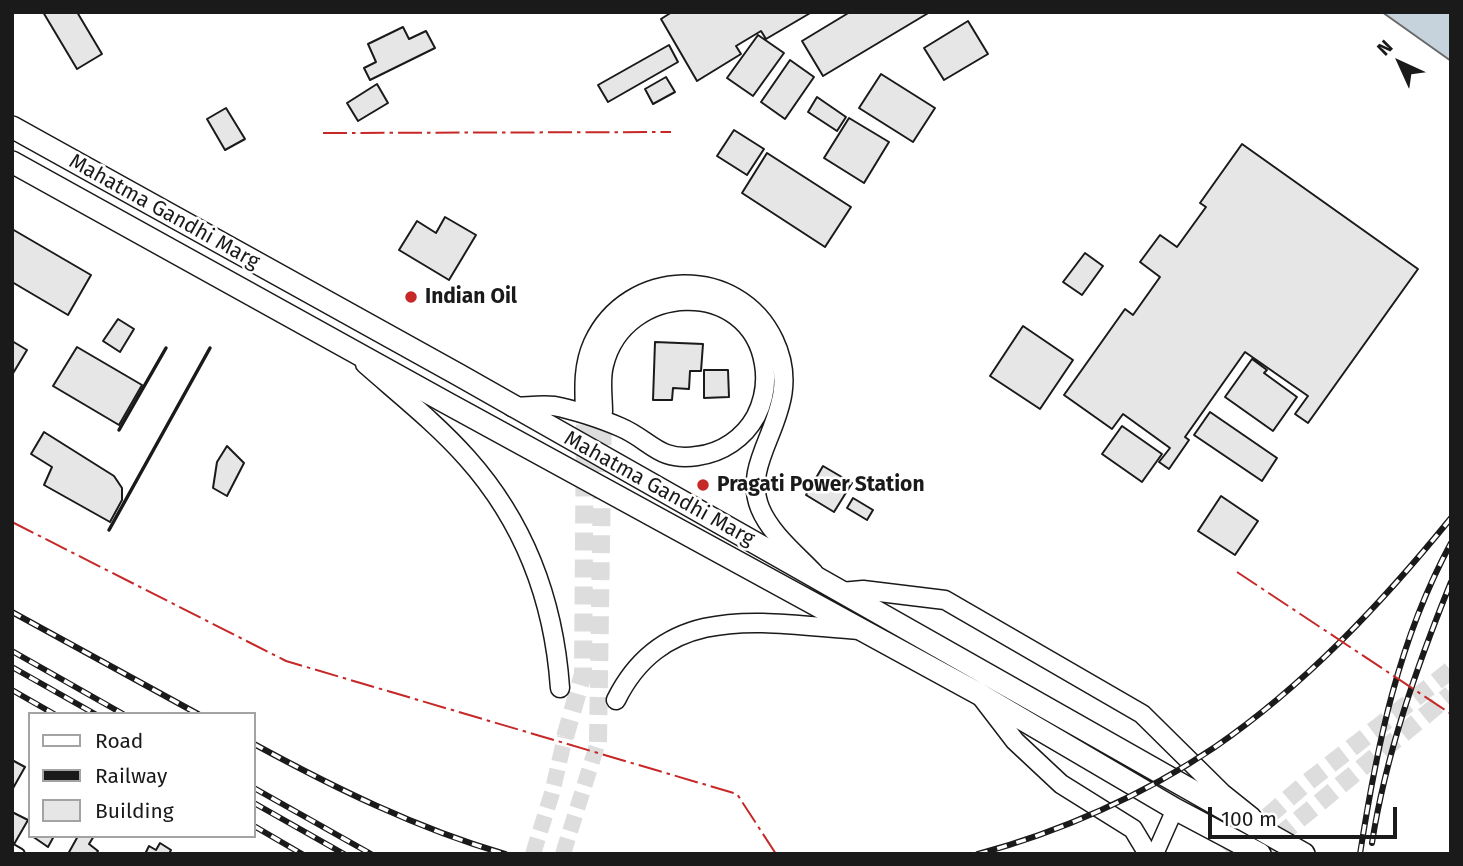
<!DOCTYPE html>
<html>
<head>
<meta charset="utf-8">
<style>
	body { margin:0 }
	#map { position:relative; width:1463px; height:866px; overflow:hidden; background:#fff; font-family:"Fira Sans",sans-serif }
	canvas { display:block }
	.frame { position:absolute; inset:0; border:14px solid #1a1a1a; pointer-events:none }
	.legend { position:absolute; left:28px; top:712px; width:228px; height:126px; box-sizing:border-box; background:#fff; border:2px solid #a3a3a3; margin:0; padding:9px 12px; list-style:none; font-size:21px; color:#1a1a1a }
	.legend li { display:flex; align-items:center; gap:14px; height:35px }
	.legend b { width:35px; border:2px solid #a3a3a3 }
	.north { position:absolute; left:1365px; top:28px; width:70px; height:70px; -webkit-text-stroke:5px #fff; paint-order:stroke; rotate:315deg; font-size:19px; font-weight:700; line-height:28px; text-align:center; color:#1a1a1a }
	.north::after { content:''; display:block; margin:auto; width:24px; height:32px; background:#1a1a1a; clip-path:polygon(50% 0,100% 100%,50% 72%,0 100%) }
	.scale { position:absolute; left:1208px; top:807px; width:189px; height:32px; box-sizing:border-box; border:4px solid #1a1a1a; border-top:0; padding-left:9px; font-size:21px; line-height:24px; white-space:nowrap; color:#1a1a1a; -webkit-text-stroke:5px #fff; paint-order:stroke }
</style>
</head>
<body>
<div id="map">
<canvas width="1463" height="866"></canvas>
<div class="frame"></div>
<ul class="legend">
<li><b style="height:9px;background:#fff"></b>Road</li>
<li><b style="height:9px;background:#1a1a1a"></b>Railway</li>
<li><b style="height:19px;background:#e6e6e6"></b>Building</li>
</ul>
<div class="north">N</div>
<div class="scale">100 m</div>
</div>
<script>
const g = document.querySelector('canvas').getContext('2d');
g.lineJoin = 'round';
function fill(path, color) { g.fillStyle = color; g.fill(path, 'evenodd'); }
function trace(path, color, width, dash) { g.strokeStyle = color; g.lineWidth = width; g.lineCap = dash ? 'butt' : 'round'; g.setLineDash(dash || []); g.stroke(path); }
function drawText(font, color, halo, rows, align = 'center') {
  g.font = font + ' "Fira Sans",sans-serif'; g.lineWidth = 5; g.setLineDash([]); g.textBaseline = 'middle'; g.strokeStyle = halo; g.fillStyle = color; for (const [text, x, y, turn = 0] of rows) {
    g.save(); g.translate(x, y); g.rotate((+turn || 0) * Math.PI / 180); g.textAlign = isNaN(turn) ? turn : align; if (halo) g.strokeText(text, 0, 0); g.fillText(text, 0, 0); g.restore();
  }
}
const water = new Path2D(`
	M1382 12H1451V61Z`);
fill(water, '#c6d2dc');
trace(water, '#6a6a6a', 2);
const building = new Path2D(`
	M43 12H77L102 54 77 69Z
	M672 12H812L766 39 761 31 736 46 741 54 697 81 661 19Z
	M850 12H930L823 76 802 41Z
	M968 21 988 54 944 80 924 48Z
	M403 27 409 39 426 31 435 48 370 80 364 68 376 62 368 44Z
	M758 35 784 53 753 96 727 78Z
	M669 45 678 62 608 102 598 85Z
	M790 60 814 77 785 119 761 102Z
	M881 74 935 108 913 142 859 108Z
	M666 77 675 92 653 104 645 89Z
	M377 84 388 103 358 121 347 103Z
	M817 97 846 117 837 131 808 112Z
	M226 108 245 139 225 150 207 119Z
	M849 118 889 142 864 183 824 158Z
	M734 130 764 149 747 175 717 156Z
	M1242 144 1418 269 1308 423 1295 414 1308 396 1245 352 1185 437 1189 440 1169 469 1159 462 1170 448 1123 414 1112 429 1064 395 1125 309 1133 315 1160 277 1140 262 1160 235 1177 247 1206 207 1200 203Z
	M767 153 851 207 825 247 742 193Z
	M445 217 476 235 449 280 399 250 417 221 436 233Z
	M12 229 91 275 68 315 12 282Z
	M1085 253 1103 266 1082 295 1063 282Z
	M118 319 134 329 120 352 103 341Z
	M1023 326 1073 360 1040 409 990 376Z
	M12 341 27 350 12 375Z
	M655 342 703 344 701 371H690L689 389 673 388 672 400H653Z
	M77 347 142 385 119 425 53 386Z
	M1252 359 1267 370 1264 373 1297 397 1273 431 1225 397Z
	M704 370H728L729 397 704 398Z
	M1210 412 1277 458 1262 481 1194 435Z
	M1122 426 1162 454 1142 482 1102 454Z
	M44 432 114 476 122 488V500L110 522 44 485 52 467 31 454Z
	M227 446 244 463 227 496 213 488 217 462Z
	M823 466 852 483 834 512 806 495Z
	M1221 496 1258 521 1235 555 1198 531Z
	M853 498 873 510 867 520 847 508Z
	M12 760 25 767 12 790Z
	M12 812 28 820 13 846H12Z
	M32 836H54L48 847Z
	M78 836H94L89 844 98 851 96 854H68Z
	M160 843 171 850 169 854H145L149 846 156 850Z`);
fill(building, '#e6e6e6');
trace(building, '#1a1a1a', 2);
trace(new Path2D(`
	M533 854 552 793 565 737
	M563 854 598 742`), '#ddd', 16, [16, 8]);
trace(new Path2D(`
	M565 737 583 674 585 411
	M598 742 603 412
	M1229 854 1243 838 1304 785 1451 670
	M1257 854 1451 694`), '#ddd', 18, [18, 9]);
const street = new Path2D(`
	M12 850 19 854`);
const secondary = new Path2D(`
	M1155 854 1175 809`);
const primary = new Path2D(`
	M365 364C399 394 437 424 467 458 525 523 554 602 560 688
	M512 407C526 407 541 404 554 406 572 409 604 420 620 427 651 440 658 462 697 456 722 453 744 438 756 416 764 400 767 382 764 364 750 277 624 282 604 365 600 380 603 396 603 412
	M585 411C584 387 583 365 593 343 628 267 738 264 774 340 808 411 738 454 760 508 770 533 796 554 814 573
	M841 592 863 590 945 600 1142 714 1222 793 1252 817
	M982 698 1015 741 1061 784 1133 829 1148 854
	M616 700C666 599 767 624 860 630`);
const highway = new Path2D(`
	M12 127 459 375 1304 854
	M12 162 445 402 979 694 1175 809 1260 854`);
trace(street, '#1a1a1a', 14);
trace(secondary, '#1a1a1a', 19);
trace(primary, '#1a1a1a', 21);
trace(highway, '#1a1a1a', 24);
trace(street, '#fff', 10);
trace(secondary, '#fff', 16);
trace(primary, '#fff', 18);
trace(highway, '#fff', 21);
const rail = new Path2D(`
	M12 612 198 714
	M12 651 123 714
	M12 667 95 714
	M12 690 54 714
	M254 744C335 788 416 828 505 854
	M254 788 371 854
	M254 803 344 854
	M254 826 302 854
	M1372 843C1386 753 1417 666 1451 582
	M978 854C1060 832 1144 795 1215 747 1305 685 1382 603 1451 518
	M1360 854C1377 745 1398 641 1451 543`);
trace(rail, '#1a1a1a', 6);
trace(rail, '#fff', 3.5, [10]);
trace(new Path2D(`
	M119 430 166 348
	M109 530 210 348`), '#1a1a1a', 3.5);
trace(new Path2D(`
	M323 133 671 132
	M12 522 286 661 737 794 776 854
	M1237 572 1451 714`), '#c62828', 2, [24, 5, 3.5, 5]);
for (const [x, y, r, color] of [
	[411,297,7,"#c62828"],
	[703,485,7,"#c62828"]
]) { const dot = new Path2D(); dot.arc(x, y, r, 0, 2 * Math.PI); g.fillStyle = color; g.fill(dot); trace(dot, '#fff', 2.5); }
drawText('21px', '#1a1a1a', '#fff', [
	["Mahatma Gandhi Marg",164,212,29],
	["Mahatma Gandhi Marg",659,489,29]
]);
drawText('bold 21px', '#1a1a1a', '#fff', [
	["Indian Oil",425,297],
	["Pragati Power Station",717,485]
], 'left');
</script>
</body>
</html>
